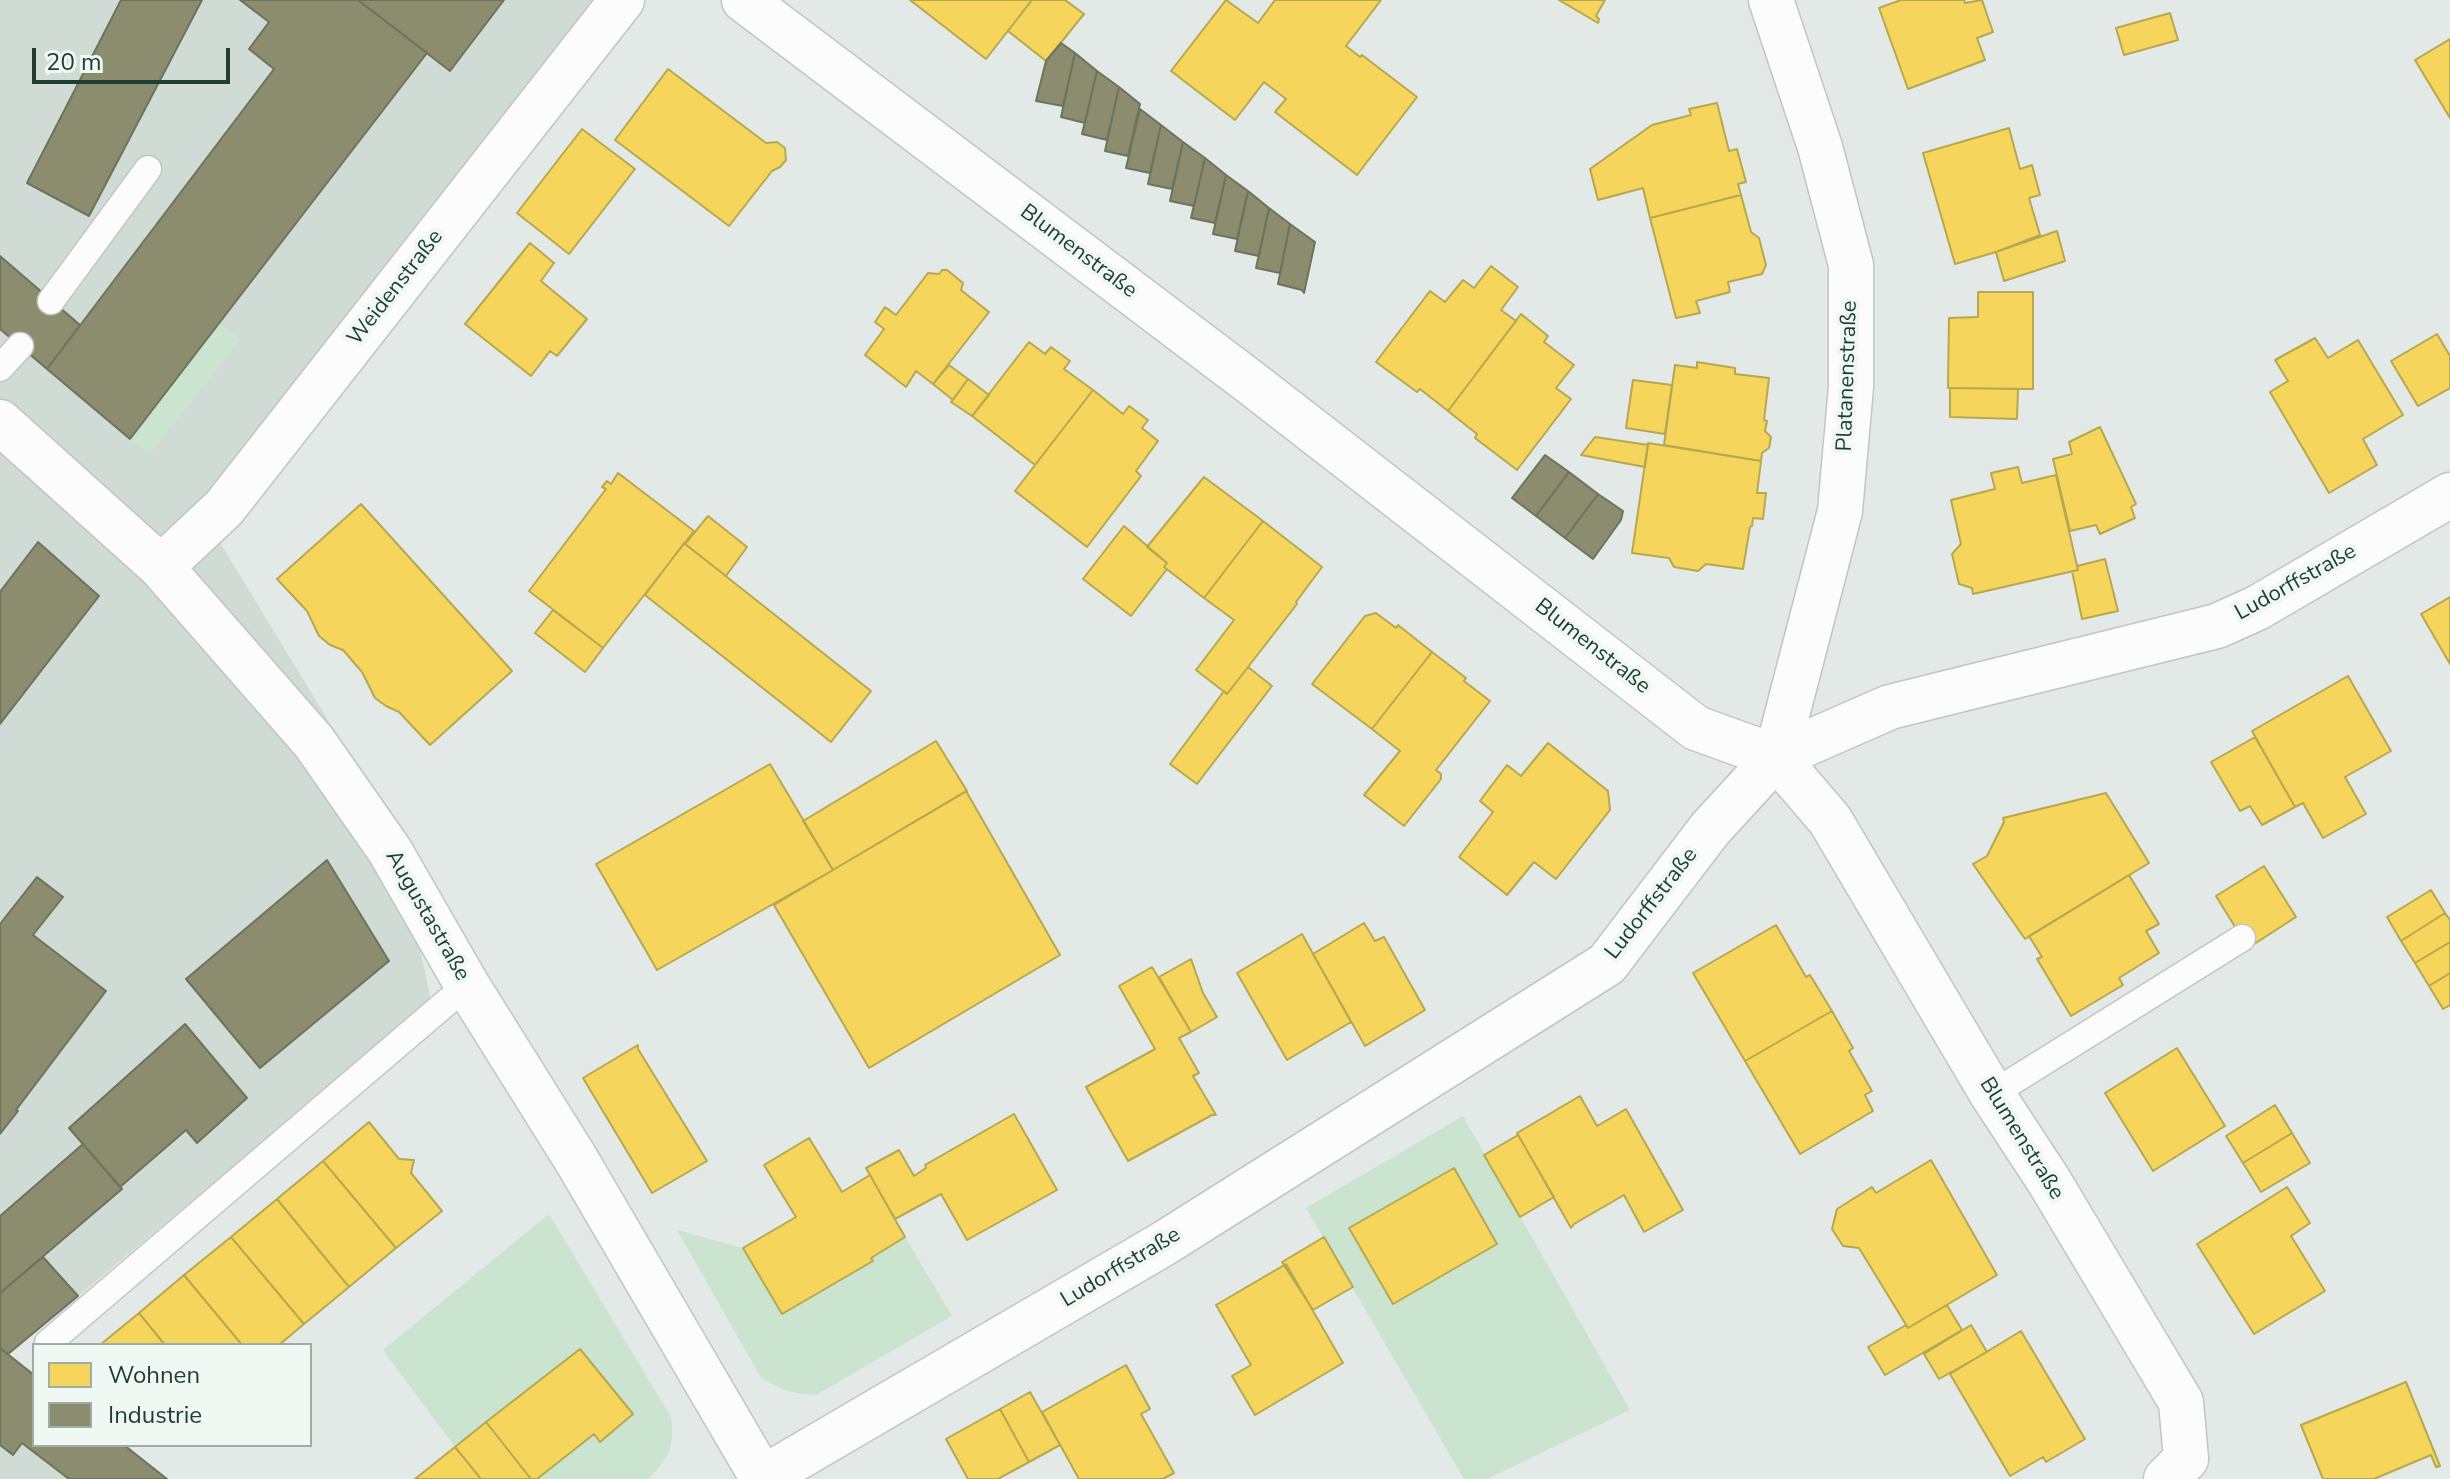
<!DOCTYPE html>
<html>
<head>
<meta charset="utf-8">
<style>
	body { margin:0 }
	#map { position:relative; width:2450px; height:1479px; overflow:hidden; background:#e3e9e6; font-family:"Nunito Sans",sans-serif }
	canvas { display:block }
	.legend { position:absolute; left:32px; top:1343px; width:280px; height:104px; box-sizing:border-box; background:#f0f8f3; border:2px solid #9caea5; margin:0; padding:10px 14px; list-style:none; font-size:24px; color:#1f3e31 }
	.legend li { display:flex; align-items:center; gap:16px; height:40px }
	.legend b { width:40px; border:2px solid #9caea5 }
	.scale { position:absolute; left:32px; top:48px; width:198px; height:36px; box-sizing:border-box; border:4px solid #1f3e31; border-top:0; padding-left:10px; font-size:24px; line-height:28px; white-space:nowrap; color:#1f3e31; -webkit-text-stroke:6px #f0f8f3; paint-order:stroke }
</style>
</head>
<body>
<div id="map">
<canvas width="2450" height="1479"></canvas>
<ul class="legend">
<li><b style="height:22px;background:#f6d55c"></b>Wohnen</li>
<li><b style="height:22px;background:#8c8c6e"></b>Industrie</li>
</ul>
<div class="scale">20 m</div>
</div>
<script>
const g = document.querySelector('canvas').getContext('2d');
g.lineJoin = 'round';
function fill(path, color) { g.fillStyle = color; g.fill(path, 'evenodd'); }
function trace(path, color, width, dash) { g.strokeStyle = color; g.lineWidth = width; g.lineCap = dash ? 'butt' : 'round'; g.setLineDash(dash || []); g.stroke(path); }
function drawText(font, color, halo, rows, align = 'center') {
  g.font = font + ' "Nunito Sans",sans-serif'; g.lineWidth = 8; g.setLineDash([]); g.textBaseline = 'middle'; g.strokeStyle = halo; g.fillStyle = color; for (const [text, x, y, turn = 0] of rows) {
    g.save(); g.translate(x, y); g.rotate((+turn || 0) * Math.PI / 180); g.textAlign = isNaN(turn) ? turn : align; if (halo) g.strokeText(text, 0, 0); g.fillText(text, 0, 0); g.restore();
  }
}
fill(new Path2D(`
	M0 0H624L208 523 396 832 431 1001 9 1354 34 1374V1445H125L168 1479H0Z`), '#d0dbd5');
fill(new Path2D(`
	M219 323 241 339 150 454 130 439Z
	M1463 1116 1630 1410 1487 1479H1464L1306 1208Z
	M549 1214 671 1417C675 1449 669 1456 649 1479H531L455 1447 383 1350Z
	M677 1230 743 1248 872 1260 871 1258 905 1237 952 1316 816 1395C794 1394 779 1390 760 1376Z`), '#cae4cf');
const homes = new Path2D(`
	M910 0H1032L986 59Z
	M1032 0H1065L1084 14 1046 61 1008 31Z
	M1226 0 1258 23 1275 0H1381L1346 46 1360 57 1362 55 1417 97 1357 175 1275 112 1286 99 1264 82 1235 120 1171 71Z
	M1559 0H1605L1596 16 1599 19 1598 23Z
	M1901 0H1964L1965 3 1982 0 1993 32 1977 38 1985 60 1908 89 1879 8Z
	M2170 13 2178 40 2124 55 2116 28Z
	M2450 39V118L2415 60Z
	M668 69 766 143 777 142 785 148 786 160 780 167 772 171 729 226 615 140Z
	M1717 103 1729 151 1737 149 1746 182 1738 184 1741 195 1650 218 1643 188 1598 200 1590 169 1652 125 1691 115 1689 109Z
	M2009 128 2020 169 2032 165 2040 195 2029 198 2040 235 1996 252 1955 264 1923 153Z
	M582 129 635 169 569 254 517 213Z
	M1741 195 1751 232 1759 238 1766 265 1762 274 1728 282 1730 292 1696 301 1700 313 1676 318 1650 218Z
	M2057 231 2065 261 2004 281 1996 252Z
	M530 243 554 263 541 281 587 319 557 356 550 351 531 376 465 324Z
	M1491 266 1518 287 1501 310 1516 321 1448 411 1420 389 1417 392 1376 362 1430 291 1445 302 1463 280 1474 288Z
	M942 270H947L963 283 961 290 989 312 933 384 916 371 906 387 865 355 884 329 875 322 885 307 896 315 928 273 939 274Z
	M1978 292H2033V389L1948 388 1949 318 1978 317Z
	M1521 314 1548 336 1544 342 1574 365 1556 388 1571 399 1517 470 1475 438 1477 434 1448 411Z
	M2437 334 2450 356V388L2418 406 2391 361Z
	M2315 338 2328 358 2358 340 2403 415 2363 439 2377 465 2329 493 2270 392 2288 381 2275 360Z
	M1029 342 1045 354 1051 347 1070 361 1064 369 1093 390 1035 465 972 416Z
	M1697 362 1735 368V374L1769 378 1764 420 1767 421 1765 431 1771 437 1769 448 1762 453 1761 461 1664 445 1675 365 1697 368Z
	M949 365 968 379 953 400 933 384Z
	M968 379 989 395 972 416 951 402Z
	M1633 380 1672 385 1665 434 1626 428Z
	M1950 388 2018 389 2017 419 1950 417Z
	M1093 390 1123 414 1129 406 1148 420 1142 428 1158 441 1136 471 1141 476 1087 547 1015 491Z
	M2100 427 2136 504 2131 507 2135 518 2100 534 2096 525 2070 531 2053 459 2072 454 2069 442Z
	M1595 437 1648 445 1645 467 1581 455Z
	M1648 443 1761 461 1757 493H1766L1763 519 1753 518 1752 526 1750 527 1743 569 1706 564 1698 571 1674 567 1669 558 1632 553Z
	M2018 467 2022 483 2056 475 2078 570 1973 594 1972 588 1959 584 1952 554 1961 544 1951 500 1995 489 1991 473Z
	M618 473 694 531 603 648 529 591 606 489 602 487 607 481 611 484Z
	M1204 477 1263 521 1204 598 1164 567 1167 563 1147 547Z
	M361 504 512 671 430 745 399 712 386 706 375 698 362 672 343 650 330 645 319 636 307 611 277 579Z
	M708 516 747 547 726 576 685 544Z
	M1263 521 1322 567 1296 602 1297 604 1227 694 1196 670 1234 620 1204 598Z
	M1124 526 1167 563 1164 567 1167 569 1131 616 1083 579Z
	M684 543 871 691 831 742 645 595Z
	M2105 559 2118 611 2082 619 2072 571 2078 570 2077 566Z
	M2450 597V664L2421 614Z
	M553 610 603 648 585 672 535 633Z
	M1376 613 1396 628 1398 625 1432 652 1372 729 1312 684 1365 616Z
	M1432 652 1466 678 1464 681 1490 701 1436 770 1441 774V779L1404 826 1364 795 1400 751 1372 729Z
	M1248 667 1272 686 1197 784 1170 764 1224 691 1227 694Z
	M2348 676 2391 751 2345 777 2366 814 2323 838 2303 803 2295 807 2252 731Z
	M2255 737 2295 807 2262 825 2250 806 2240 811 2211 762Z
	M936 741 967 791 833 870 803 821Z
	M1548 743 1608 791 1610 810 1556 879 1534 862 1507 895 1459 857 1493 812 1480 801 1507 765 1521 776Z
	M770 764 833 870 657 970 596 864Z
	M966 791 1060 955 869 1068 774 905Z
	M2106 793 2149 863 2025 939 1973 864 1987 856 2004 822 2003 818Z
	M2264 866 2296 917 2248 948 2216 896Z
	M2129 875 2159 924 2146 931 2159 953 2119 978 2123 985 2071 1016 2037 959 2042 957 2029 936Z
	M2431 890 2445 913 2401 941 2387 917Z
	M2445 913 2450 920V942L2415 963 2401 941Z
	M1364 923 1375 941 1384 937 1425 1010 1365 1046 1313 954Z
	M1776 925 1806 977 1810 975 1832 1011 1745 1061 1693 973Z
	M1302 934 1351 1022 1287 1060 1237 973Z
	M2450 942V973L2429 986 2415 963Z
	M1191 959 1203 993 1217 1017 1191 1032 1159 977Z
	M1152 967 1191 1032 1179 1038 1199 1073 1193 1076 1216 1115H1212L1128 1161 1086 1087 1155 1049 1119 986Z
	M2450 973V1005L2443 1009 2429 986Z
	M1832 1011 1853 1048 1849 1051 1872 1091 1865 1095 1873 1111 1800 1154 1745 1061Z
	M638 1045V1049L707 1161 652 1193 583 1078Z
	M2177 1048 2225 1126 2153 1171 2105 1093Z
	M1580 1096 1597 1126 1626 1109 1683 1210 1644 1232 1624 1195 1574 1224 1571 1228 1517 1133Z
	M2275 1105 2292 1133 2243 1163 2226 1136Z
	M1014 1114 1057 1190 967 1240 941 1194 895 1219 866 1168 899 1150 914 1176 926 1168 925 1165Z
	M369 1122 399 1159 414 1160 411 1173 442 1211 396 1248 323 1161Z
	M2292 1133 2310 1163 2261 1192 2243 1163Z
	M1518 1135 1554 1197 1520 1217 1484 1155Z
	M809 1138 842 1192 870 1175 905 1237 871 1258 873 1261 782 1314 743 1248 796 1217 764 1165Z
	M1931 1160 1997 1275 1908 1328 1859 1248 1843 1246 1832 1229 1837 1209 1872 1187 1876 1193Z
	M323 1161 396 1248 349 1287 277 1199Z
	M1454 1168 1497 1244 1393 1304 1349 1228Z
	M2287 1187 2310 1223 2291 1236 2325 1291 2254 1334 2197 1244Z
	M277 1199 349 1287 304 1324 231 1237Z
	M231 1237 304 1324 279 1345H242L184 1275Z
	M1324 1237 1353 1287 1313 1310 1282 1262Z
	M1286 1264 1343 1363 1255 1415 1232 1376 1251 1365 1216 1305Z
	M184 1275 242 1345H165L139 1313Z
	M1947 1305 1962 1330 1885 1375 1868 1347 1906 1325 1908 1328Z
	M139 1313 165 1345H100Z
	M1971 1325 1987 1352 1939 1379 1924 1354Z
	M2021 1331 2085 1439 2046 1462 2043 1457 2010 1476 1950 1374Z
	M580 1349 633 1414 600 1442 594 1434 537 1479H531L486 1422Z
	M1126 1365 1150 1409 1141 1414 1174 1473 1163 1479H1079L1042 1412Z
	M2406 1382 2440 1466 2436 1467 2431 1455 2374 1479H2323L2301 1425Z
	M1030 1392 1060 1445 1029 1462 1000 1409Z
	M1000 1409 1029 1462 998 1479H968L946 1439Z
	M486 1422 531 1479H481L455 1447Z
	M455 1447 481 1479H415Z`);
fill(homes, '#f6d55c');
trace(homes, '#b6a84f', 2);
const industry = new Path2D(`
	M121 0H202L89 216 27 183Z
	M240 0H358L427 53 130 439 47 369 274 69 249 49 269 22Z
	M358 0H504L450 71Z
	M1061 43 1075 53 1063 106 1036 101 1046 61Z
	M1075 53 1097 71 1085 123 1061 117Z
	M1097 71 1119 87 1107 140 1082 134Z
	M1119 87 1140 104 1128 156 1105 151Z
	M1140 109 1161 125 1150 173 1126 168Z
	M1161 125 1183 142 1172 189 1148 184Z
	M1183 142 1205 158 1194 206 1170 201Z
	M1205 158 1226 175 1215 223 1191 218Z
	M1226 175 1248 191 1237 239 1213 234Z
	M1248 191 1269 208 1259 256 1235 251Z
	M1269 208 1290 224 1280 273 1256 268Z
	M1290 224 1315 242 1304 293 1302 290 1278 284Z
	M0 256 80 325 47 369 0 329Z
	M1545 455 1569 472 1536 516 1512 498Z
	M1569 472 1598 494 1565 538 1536 516Z
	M1598 494 1623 511 1621 520 1593 559 1565 538Z
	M38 542 99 596 0 724V592Z
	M327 860 389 961 260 1068 186 979Z
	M37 877 63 897 33 935 106 991 16 1110 18 1111 0 1134V924Z
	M185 1024 247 1098 197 1143 186 1130 120 1187 69 1128Z
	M83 1144 122 1189 0 1293V1216Z
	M43 1257 78 1296 8 1354 0 1348V1293Z
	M0 1348 34 1375V1445H124L167 1479H69L22 1443 13 1455 0 1445Z`);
fill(industry, '#8c8c6e');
trace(industry, '#6b755c', 2);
const lane = new Path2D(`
	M51 301 148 169
	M0 368 20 346
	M1992 1094 2242 938
	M48 1343 467 985`);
const street = new Path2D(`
	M744 0 1250 382 1696 728 1776 757 1830 820 1992 1094 2049 1181 2181 1402 2186 1459 2166 1479
	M1771 0 1820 147 1851 265V387L1840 511 1776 757
	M0 422 161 567 314 742 390 851 467 985 577 1161 763 1479
	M161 567 224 508 622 0
	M761 1479 1163 1244 1607 964 1710 829 1776 757 1890 707 2217 626 2257 608 2450 495`);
trace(lane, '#c0c6c3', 29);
trace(street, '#c0c6c3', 47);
trace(lane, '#fbfcfb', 26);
trace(street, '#fbfcfb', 44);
drawText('22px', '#1f3e31', '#f0f8f3', [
	["Blumenstraße",1078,252,37],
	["Weidenstraße",396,288,-52],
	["Platanenstraße",1848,376,-88],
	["Ludorffstraße",2296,583,-29],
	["Blumenstraße",1592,647,38],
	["Ludorffstraße",1652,904,-52],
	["Augustastraße",427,916,60],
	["Blumenstraße",2021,1139,58],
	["Ludorffstraße",1121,1268,-31]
]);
</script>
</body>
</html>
